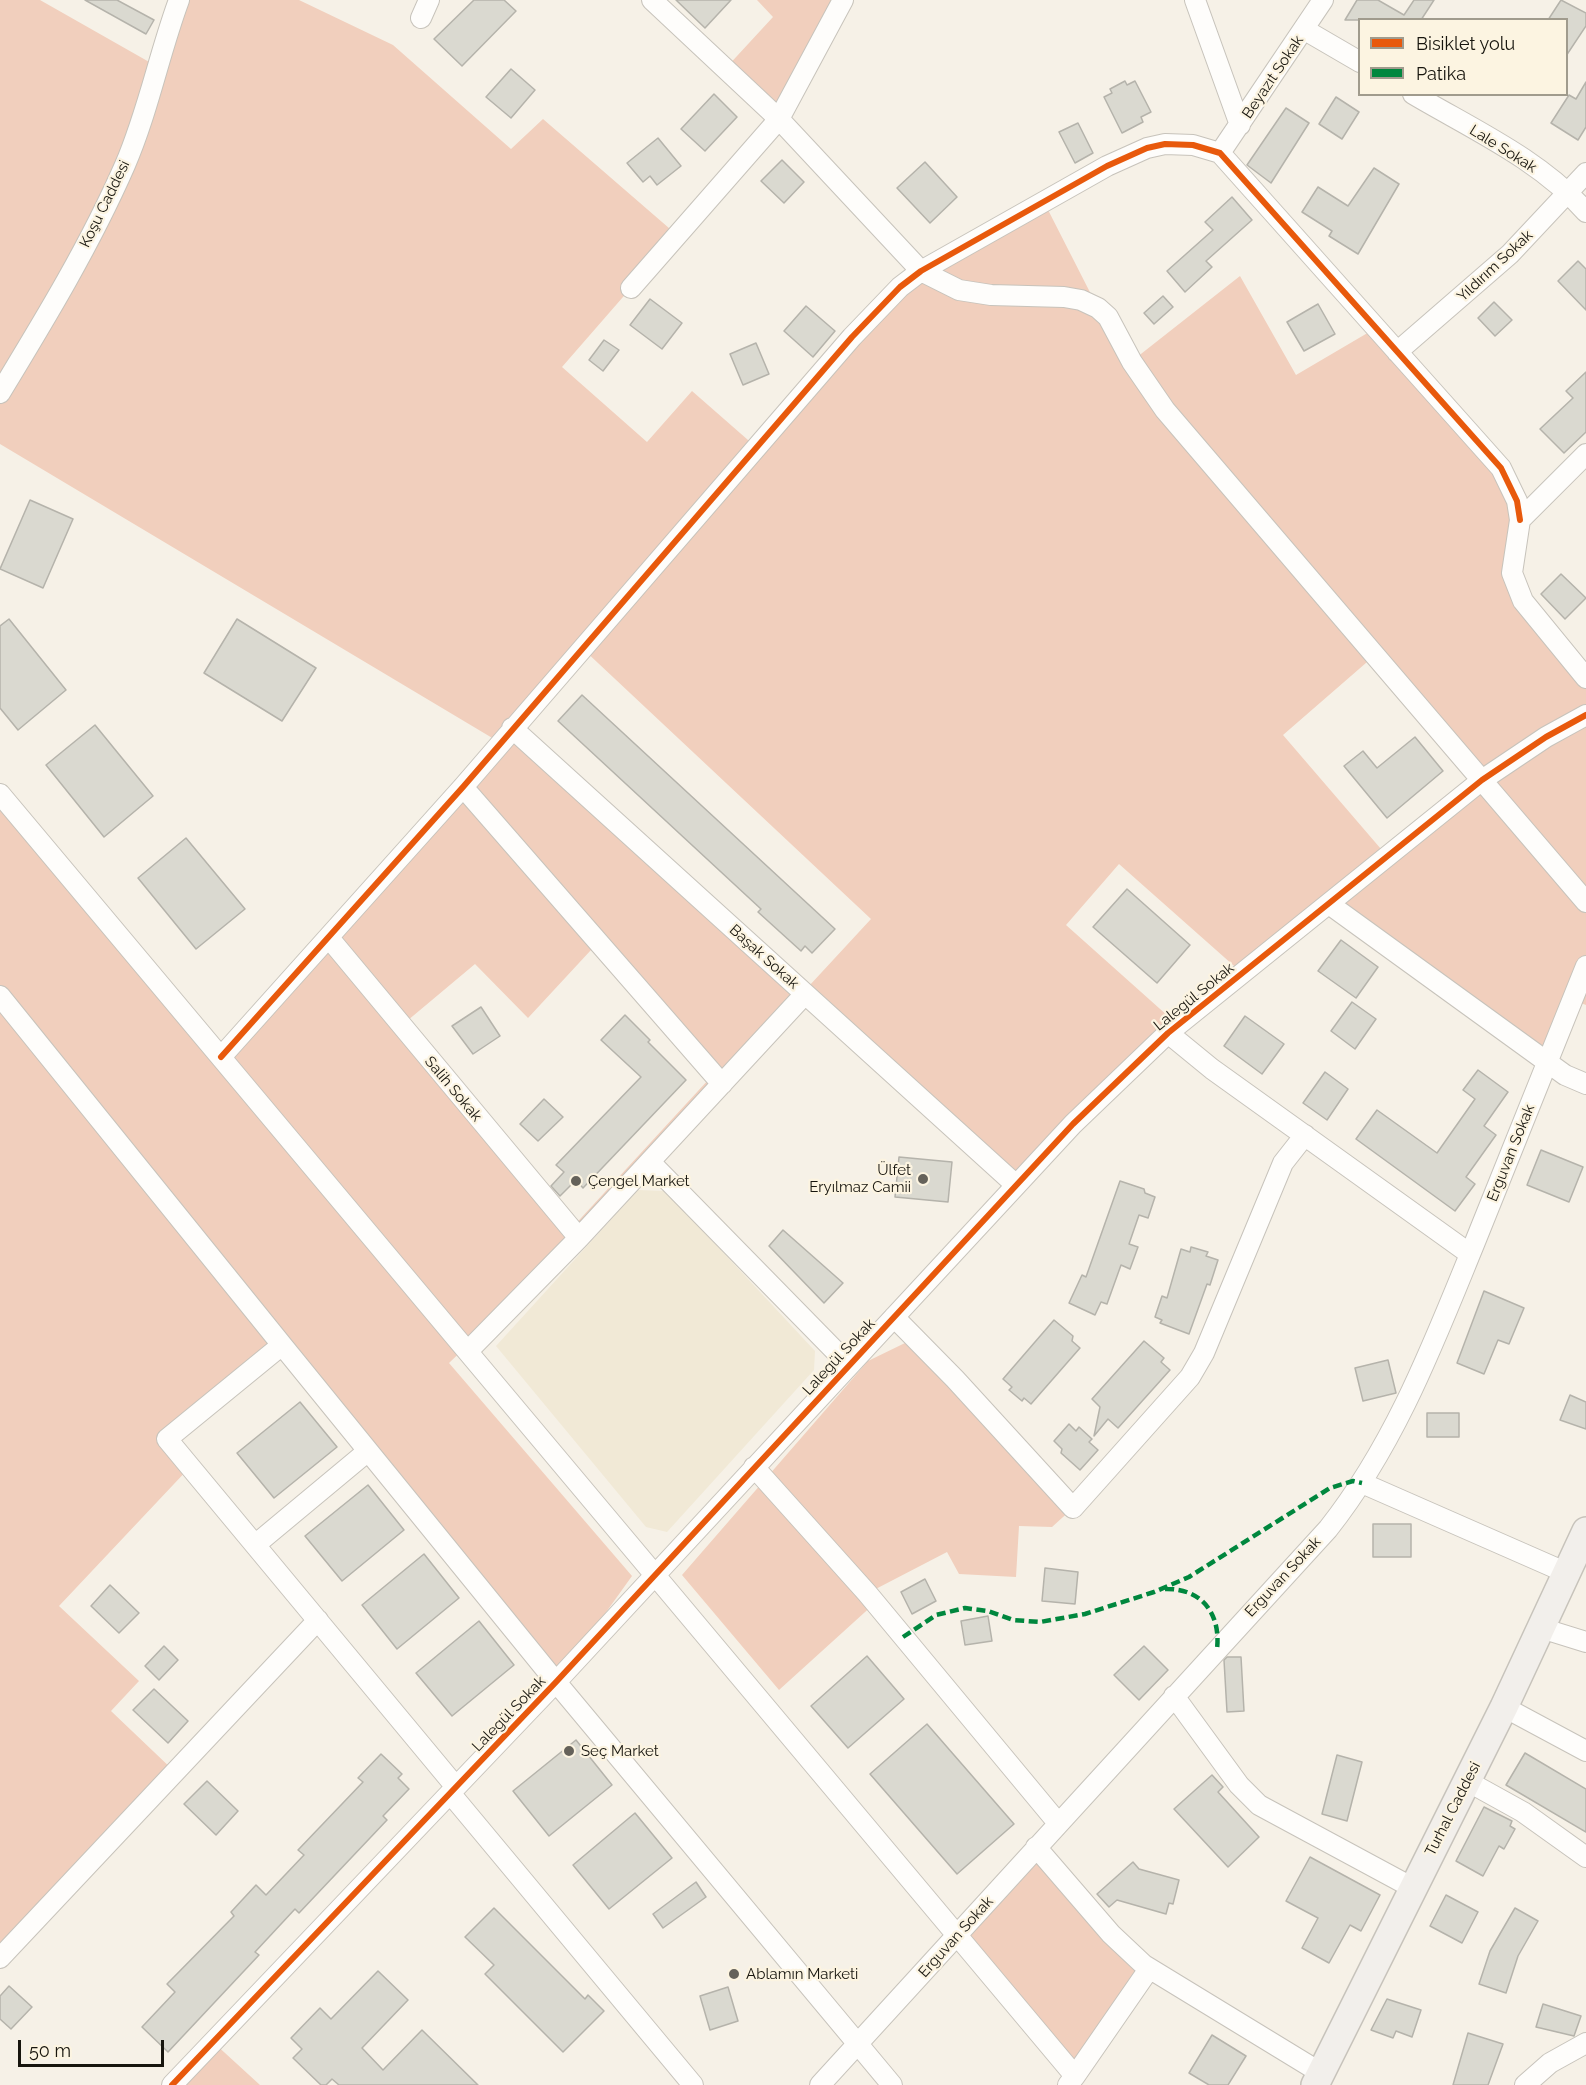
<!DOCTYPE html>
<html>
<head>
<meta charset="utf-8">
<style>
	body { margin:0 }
	#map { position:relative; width:1586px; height:2085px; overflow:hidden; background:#f6f1e7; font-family:Raleway,sans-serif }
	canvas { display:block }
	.legend { position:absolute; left:1358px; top:18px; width:210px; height:78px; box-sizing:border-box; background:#fcf4e1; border:2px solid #a09b8d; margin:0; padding:8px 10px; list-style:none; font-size:18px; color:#17150e }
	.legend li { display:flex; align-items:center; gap:12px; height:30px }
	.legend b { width:30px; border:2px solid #a09b8d }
	.scale { position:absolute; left:18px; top:2040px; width:146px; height:27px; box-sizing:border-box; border:3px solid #17150e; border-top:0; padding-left:8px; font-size:18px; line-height:21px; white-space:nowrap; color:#17150e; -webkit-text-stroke:4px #fcf4e1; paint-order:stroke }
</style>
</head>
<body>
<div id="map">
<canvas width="1586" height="2085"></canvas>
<ul class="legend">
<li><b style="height:8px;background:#e8590c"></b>Bisiklet yolu</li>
<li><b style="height:8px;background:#00873e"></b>Patika</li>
</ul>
<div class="scale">50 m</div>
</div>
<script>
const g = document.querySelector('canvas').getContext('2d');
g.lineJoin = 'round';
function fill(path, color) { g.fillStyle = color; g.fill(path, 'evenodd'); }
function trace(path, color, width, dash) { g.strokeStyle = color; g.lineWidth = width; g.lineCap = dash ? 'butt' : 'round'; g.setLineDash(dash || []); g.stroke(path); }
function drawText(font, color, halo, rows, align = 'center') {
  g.font = font + ' Raleway,sans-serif'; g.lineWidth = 4.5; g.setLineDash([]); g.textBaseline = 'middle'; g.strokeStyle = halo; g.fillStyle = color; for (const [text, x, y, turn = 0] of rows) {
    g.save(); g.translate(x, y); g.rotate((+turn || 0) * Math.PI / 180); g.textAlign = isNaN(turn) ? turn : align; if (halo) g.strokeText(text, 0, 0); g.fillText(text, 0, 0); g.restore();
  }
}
fill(new Path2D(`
	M638 1190 666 1191 815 1351 814 1370 667 1532 646 1527 496 1346Z`), '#f1e9d6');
fill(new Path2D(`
	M0 0H40L158 67 179 0H299L393 45 511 149 543 119 677 235 562 367 647 442 692 391 756 447 874 313 1044 202 1098 308 1132 361 1240 276 1296 375 1376 328 1510 484 1512 573 1586 678V1005L1573 1000 1548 1063 1329 904 1242 973 1119 864 1066 925 1178 1025 1016 1185 827 999 805 994 579 1238 449 1363 632 1576 556 1682 283 1345 167 1438 190 1467 59 1606 139 1681 111 1711 175 1772 0 1958V794L221 1057 499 742 0 444ZM582 648 871 919 809 986 513 728ZM1374 656 1481 780 1387 856 1283 735ZM591 950 709 1079 570 1230 401 1026 475 964 528 1018Z
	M757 0H843L779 119 725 69 773 17Z
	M905 1343 955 1379 1073 1508 1052 1527 1019 1526 1016 1577 959 1574 947 1552 868 1593 875 1603 779 1690 682 1575 868 1361Z
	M1036 1847 1149 1969 1075 2076 957 1935Z
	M213 2042 260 2085H172Z`), '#f1cfbd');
const building = new Path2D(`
	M85 0H117L154 20 146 34Z
	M474 0H504L516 11 462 66 434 39Z
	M676 0H731L705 28Z
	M1357 0H1378L1404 15 1414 0H1434L1421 20H1345Z
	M1561 0 1586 13V26L1566 56V20H1548Z
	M511 69 535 90 511 118 486 97Z
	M1125 81 1127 85 1135 81 1151 112 1141 117 1143 122 1122 133 1104 97 1112 93 1110 89Z
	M1586 82V127L1578 140 1551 123 1569 95 1576 99Z
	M714 94 737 117 705 151 681 129Z
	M1336 97 1359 112 1342 139 1319 124Z
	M1286 108 1309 123 1271 183 1247 165Z
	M1078 123 1093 153 1075 163 1059 132Z
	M658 138 681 166 657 185 650 176 643 182 627 163Z
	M782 160 804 182 784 203 761 181Z
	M925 162 957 197 930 223 897 188Z
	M1374 168 1399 184 1358 254 1329 236 1332 231 1302 212 1318 187 1348 206Z
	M1232 197 1252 220 1206 261 1212 267 1185 292 1167 271 1213 230 1205 222Z
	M1578 261 1586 269V310L1558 281Z
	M1163 296 1173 307 1154 324 1144 313Z
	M650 299 682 323 662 349 630 325Z
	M1494 302 1512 320 1495 336 1478 318Z
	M1318 304 1335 334 1304 351 1287 322Z
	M806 306 835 331 813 357 784 331Z
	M604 340 619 350 603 371 589 360Z
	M756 343 769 374 743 385 730 354Z
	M1586 372V432L1564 453 1540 429 1573 398 1566 391Z
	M30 500 73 519 43 588 0 569Z
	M1561 574 1586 598 1565 619 1541 594Z
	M9 619 66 690 18 730 0 708V626Z
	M237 619 316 668 282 721 204 673Z
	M582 695 835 929 812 953 805 946 801 951 758 912 761 909 558 721Z
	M95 725 153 796 104 837 46 765Z
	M1415 737 1443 771 1387 818 1344 766 1363 751 1377 768Z
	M186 838 245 909 196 949 138 878Z
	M1127 889 1190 945 1157 983 1093 927Z
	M1341 940 1378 967 1356 998 1318 971Z
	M1352 1002 1376 1019 1355 1049 1331 1031Z
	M481 1007 500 1036 473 1054 452 1026Z
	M625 1015 650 1040 648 1042 686 1080 583 1188 576 1180 560 1196 551 1186 564 1172 556 1165 641 1077 601 1040Z
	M1245 1016 1284 1044 1262 1074 1224 1046Z
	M1478 1070 1508 1092 1484 1126 1496 1135 1466 1177 1475 1184 1455 1211 1356 1139 1377 1110 1437 1153 1475 1099 1463 1090Z
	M1325 1072 1348 1089 1327 1120 1303 1103Z
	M544 1099 563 1117 538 1141 520 1124Z
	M1541 1150 1583 1167 1569 1202 1527 1185Z
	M899 1157 952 1162 948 1202 895 1197Z
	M1120 1181 1144 1189 1145 1193 1155 1197 1148 1218 1139 1215 1129 1244 1138 1247 1130 1269 1121 1265 1107 1304 1101 1302 1095 1315 1069 1303 1082 1275 1086 1277Z
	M783 1230 843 1283 824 1303 769 1246Z
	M1191 1247 1208 1252 1206 1256 1218 1260 1210 1285 1207 1284 1189 1334 1160 1323 1162 1320 1155 1317 1162 1296 1167 1298 1181 1249 1190 1252Z
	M1484 1291 1524 1308 1509 1344 1498 1340 1484 1374 1457 1363Z
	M1054 1320 1073 1336 1072 1341 1080 1348 1031 1404 1024 1398 1022 1401 1009 1390 1012 1387 1003 1379Z
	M1144 1341 1164 1358 1161 1362 1170 1370 1118 1428 1108 1419 1094 1436 1100 1407 1092 1399Z
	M1388 1360 1396 1393 1363 1401 1355 1368Z
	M1570 1395 1586 1402V1429L1560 1420Z
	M300 1402 337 1447 274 1498 237 1453Z
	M1427 1413H1459V1437H1427Z
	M1069 1424 1076 1431 1079 1427 1092 1439 1089 1442 1098 1450 1080 1470 1061 1453 1062 1449 1054 1441Z
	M368 1485 404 1530 342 1581 305 1536Z
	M1373 1524H1411V1557H1373Z
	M424 1554 459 1598 397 1649 362 1605Z
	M1045 1568 1078 1572 1075 1604 1042 1601Z
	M925 1579 936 1601 912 1614 901 1592Z
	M110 1585 139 1613 119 1633 91 1606Z
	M988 1616 992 1641 965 1645 961 1621Z
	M479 1621 514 1665 452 1716 416 1673Z
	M164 1646 178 1660 159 1680 145 1666Z
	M1144 1646 1168 1670 1139 1700 1114 1675Z
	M867 1656 904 1699 848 1748 811 1706Z
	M1227 1657H1241L1244 1711 1227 1712 1224 1660Z
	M154 1689 188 1721 168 1743 133 1710Z
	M927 1724 1014 1824 957 1874 870 1774Z
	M576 1740 612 1785 549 1836 513 1791Z
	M1525 1753 1586 1789V1832L1506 1785Z
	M381 1754 402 1774 398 1778 409 1789 383 1816 387 1820 299 1913 295 1909 255 1952 259 1955 168 2052 142 2027 175 1992 167 1984 234 1916 231 1912 256 1885 266 1895 304 1855 298 1850 363 1782 358 1778Z
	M1337 1755 1362 1762 1347 1821 1322 1814Z
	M1212 1775 1223 1787 1218 1792 1259 1837 1228 1867 1174 1809Z
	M207 1781 238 1811 216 1835 184 1804Z
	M1484 1807 1512 1821 1510 1826 1515 1829 1504 1849 1499 1846 1483 1876 1456 1861Z
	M635 1813 672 1858 609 1909 573 1865Z
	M1310 1857 1380 1895 1361 1931 1350 1925 1329 1963 1302 1948 1318 1918 1286 1901Z
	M1133 1862 1139 1869 1179 1880 1173 1904 1169 1903 1166 1914 1117 1900 1109 1907 1097 1894Z
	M696 1882 706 1897 663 1928 653 1914Z
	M1446 1895 1478 1912 1462 1943 1430 1926Z
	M494 1908 585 1999 588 1995 604 2011 563 2052 485 1974 494 1965 465 1937Z
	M1515 1908 1538 1921 1518 1956 1506 1993 1479 1984 1490 1951Z
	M378 1971 408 2000 362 2048 383 2070 422 2030 478 2085H339L332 2079 326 2085H321L293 2058 302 2049 291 2038 320 2008 331 2019Z
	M9 1986 32 2007 11 2029 0 2019V1996Z
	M728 1987 738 2021 710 2030 700 1996Z
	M1387 1999 1421 2010 1412 2037 1396 2031 1393 2038 1371 2030Z
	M1543 2004 1581 2016 1574 2036 1536 2027Z
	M1468 2033 1503 2044 1488 2085H1453Z
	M1212 2035 1246 2056 1228 2085H1209L1189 2073Z`);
fill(building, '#dad9d0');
trace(building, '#b5b3ab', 1.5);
const street = new Path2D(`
	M652 0 779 119 921 271 959 290 991 295 1064 297 1081 300 1098 308 1108 317 1132 362 1165 410 1586 902
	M1195 0 1240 125
	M421 18 429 0
	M1305 30 1360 62
	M1413 94C1472 129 1541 160 1586 212
	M1220 153 1323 0
	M631 288 779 119 843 0
	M1397 352 1510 254 1586 173
	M0 393C45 319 90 245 125 165 148 112 159 54 179 0
	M1586 454 1520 520 1512 573 1523 601 1586 678
	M512 728 1016 1185
	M463 787 722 1084
	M0 794 1075 2076 1068 2085
	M1329 904 1565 1075 1586 1084
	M329 938 579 1238
	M0 996 282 1345
	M1168 1033 1212 1069 1470 1254
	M221 1057 463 787 852 337 900 287 921 271 1107 166 1147 148 1165 144 1193 145 1220 153 1501 468 1517 501 1520 520
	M650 1162 849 1365
	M894 1317 955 1379 1073 1508 1190 1377 1204 1353 1283 1163 1305 1135
	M468 1351 579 1238 805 994
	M754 1467 867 1593 1058 1823
	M1362 1483 1567 1573
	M255 1545 368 1451
	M1541 1628 1586 1642
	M1174 1696 1239 1785 1259 1805 1413 1888
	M1504 1707 1586 1751
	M1467 1781 1523 1812 1586 1857
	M456 1787 167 1439 282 1345 556 1682 892 2085
	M450 1793 693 2085
	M1036 1847 1111 1934 1144 1965 1321 2073
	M0 1958 318 1620
	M1075 2076 1149 1969
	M172 2085 556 1682 1073 1124 1168 1033 1482 780 1546 737 1586 715
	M820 2085 1328 1529C1396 1443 1434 1342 1475 1242 1512 1150 1549 1058 1586 966
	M1525 2085 1550 2063 1586 2043`);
const secondary = new Path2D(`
	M1315 2085 1504 1707 1586 1531`);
trace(street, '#c7c3bb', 22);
trace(secondary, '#c7c3bb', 30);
trace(street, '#fefdfb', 20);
trace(secondary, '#f2efeb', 27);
trace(new Path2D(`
	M1165 1589C1202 1588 1221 1614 1217 1649
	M903 1637 936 1615 965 1608 988 1611 1013 1620 1040 1622 1085 1614 1154 1592 1189 1577 1330 1488 1353 1481 1362 1483`), '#00873e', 4.5, [9, 4.5]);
trace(new Path2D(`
	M221 1057 463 787 852 337 900 287 921 271 1107 166 1147 148 1165 144 1193 145 1220 153 1501 468 1517 501 1520 520
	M172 2085 556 1682 1073 1124 1168 1033 1482 780 1546 737 1586 715`), '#e8590c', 6);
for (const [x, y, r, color] of [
	[923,1179,6,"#65625a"],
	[576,1181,6,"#65625a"],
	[569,1751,6,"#65625a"],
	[734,1974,6,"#65625a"]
]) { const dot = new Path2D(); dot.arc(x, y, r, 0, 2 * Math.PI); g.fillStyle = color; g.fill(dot); trace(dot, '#fcf4e1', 2); }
drawText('15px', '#17150e', '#fcf4e1', [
	["Beyazıt Sokak",1273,77,-56],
	["Lale Sokak",1503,149,32],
	["Koşu Caddesi",105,204,-64],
	["Yıldırım Sokak",1495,266,-43],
	["Başak Sokak",764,957,42],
	["Lalegül Sokak",1194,997,-39],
	["Salih Sokak",453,1089,50],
	["Erguvan Sokak",1511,1153,-68],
	["Lalegül Sokak",839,1357,-47],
	["Erguvan Sokak",1283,1577,-47],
	["Lalegül Sokak",509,1714,-46],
	["Turhal Caddesi",1453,1809,-63],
	["Erguvan Sokak",956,1937,-48]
]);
drawText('15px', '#17150e', '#fcf4e1', [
	["Ülfet",911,1170,"right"],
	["Eryılmaz Camii",911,1187,"right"],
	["Çengel Market",588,1181],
	["Seç Market",581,1751],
	["Ablamın Marketi",746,1974]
], 'left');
</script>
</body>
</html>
